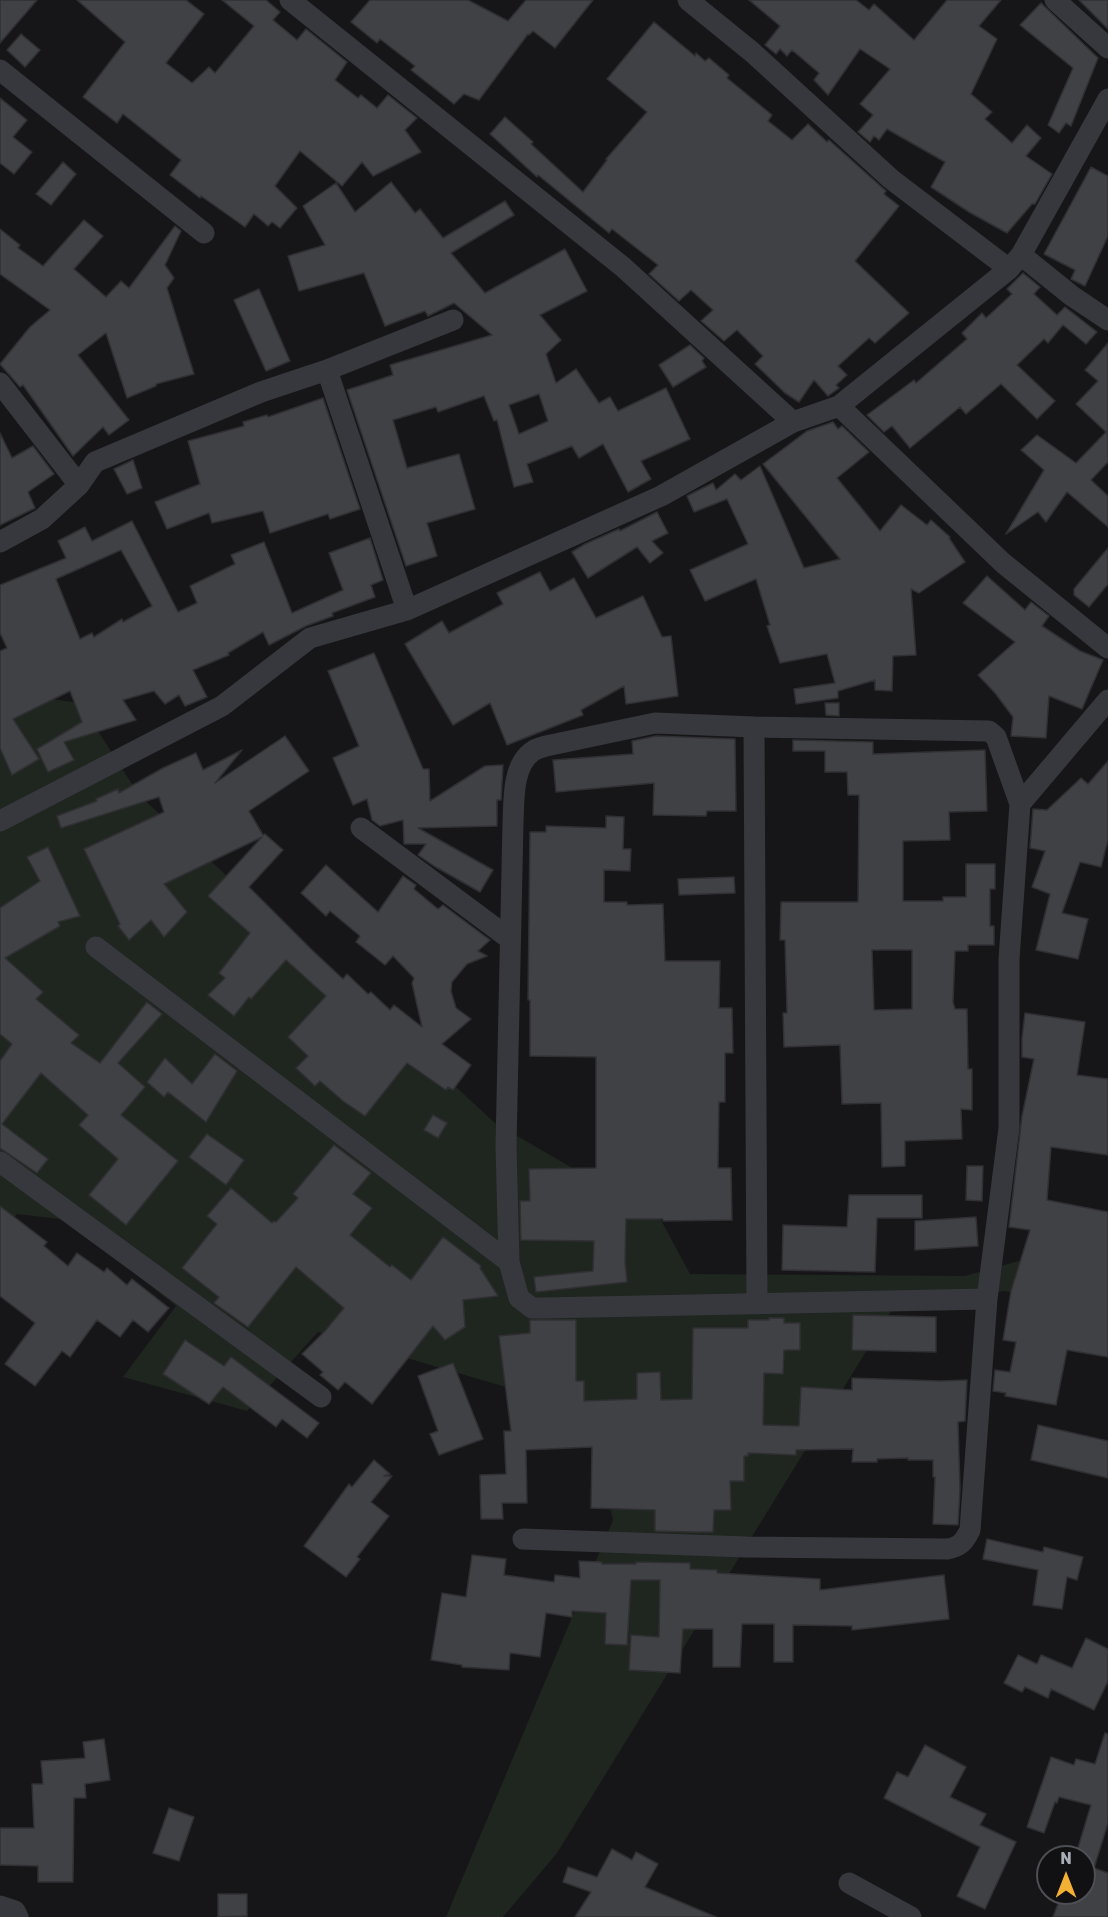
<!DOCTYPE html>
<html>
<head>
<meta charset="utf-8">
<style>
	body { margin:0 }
	#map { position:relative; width:1108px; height:1917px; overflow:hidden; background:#161618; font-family:Rubik,sans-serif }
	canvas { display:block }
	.north { position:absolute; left:1036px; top:1845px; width:60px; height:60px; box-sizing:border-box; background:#111113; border:2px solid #4d4f55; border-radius:50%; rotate:0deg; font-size:16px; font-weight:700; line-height:24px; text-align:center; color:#a8adb8 }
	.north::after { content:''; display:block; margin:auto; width:21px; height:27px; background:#f2b134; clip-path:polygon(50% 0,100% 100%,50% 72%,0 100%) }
</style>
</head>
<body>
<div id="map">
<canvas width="1108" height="1917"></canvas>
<div class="north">N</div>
</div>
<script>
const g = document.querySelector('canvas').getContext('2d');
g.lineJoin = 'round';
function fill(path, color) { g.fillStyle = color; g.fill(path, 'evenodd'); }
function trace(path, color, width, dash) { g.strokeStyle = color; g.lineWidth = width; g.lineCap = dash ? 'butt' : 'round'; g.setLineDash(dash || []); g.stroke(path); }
fill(new Path2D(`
	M0 692 80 703 139 795 495 1123 574 1169 654 1207 690 1274 965 1276 1108 1236V1308L1004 1291 891 1311 557 1853 503 1917H446L613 1520 591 1412 318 1332 247 1411 123 1377 176 1306 68 1220 17 1214 0 1235Z`), '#1e261f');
const building = new Path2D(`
	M0 0H37L0 43Z
	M77 0H186L204 14 166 63 192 83 209 67 215 73 254 26 222 0H266L280 12 273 20 297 40 306 29 347 62 335 80 358 98 361 95 377 108 388 95 417 118 405 130 421 152 373 176 362 162 342 186 300 151 275 186 297 208 280 228 272 222 268 226 254 214 245 227 201 196 200 198 170 175 181 160 123 114 117 123 83 97 125 42Z
	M370 0H468L508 21 526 0H593L555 48 533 31 529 35 528 34 479 100 464 94 454 104 411 70 415 66 380 39 377 43 351 22Z
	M749 0H856L869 10 874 4 914 40 947 0H1001L979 26 997 39 971 94 992 112 985 119 1012 143 1027 125 1041 138 1026 156 1052 174 1035 204H1032L1007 233 969 212 931 187 945 162 887 129 879 140 874 136 870 142 858 132 873 115 860 104 890 69 860 49 828 95 814 80 819 73 792 50 787 56 780 49 776 54 765 45 780 26Z
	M1079 0H1108V29Z
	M1041 3 1098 58 1071 126 1066 123 1059 133 1048 125 1073 68 1020 25Z
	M654 22 695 56 696 53 705 61 709 58 729 75 727 78 772 115 768 121 792 140 808 124 827 142 829 140 886 191 884 194 899 206 855 261 909 313 875 343 869 338 838 366 847 375 836 385 839 388 828 396 814 380 799 402 785 393 755 364 763 356 737 330 724 341 701 321 713 310 691 290 679 301 649 274 658 265 612 229 609 233 538 175 537 177 490 134 505 117 533 142 531 144 583 192 607 160 606 159 647 112 607 79Z
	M21 34 40 50 25 67 7 50Z
	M0 98 27 120 13 137 32 152 14 174 0 163Z
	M63 162 76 174 51 205 36 194Z
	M1091 167 1108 176V236L1085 286 1071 279 1075 270 1044 254Z
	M391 182 415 213 420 209 443 238 505 201 514 215 451 253 485 293 565 249 587 291 540 315 561 340 546 354 556 383 576 369 599 403 610 397 618 411 666 388 690 439 641 461 651 479 628 492 603 444 579 458 572 446 527 464 533 482 514 487 497 420 494 421 484 396 438 412 436 407 393 420 407 468 459 454 475 509 427 523 437 556 406 566 347 390 393 375 390 365 492 335 454 303 428 316 425 311 385 326 364 273 299 291 288 256 325 245 303 206 336 183 355 212ZM539 394 548 421 519 434 509 405Z
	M84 220 103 236 74 269 106 297 121 281 129 288 175 226 181 231 165 265 174 278 167 288 194 374 156 384V386L127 398 106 333 78 355 129 420 109 435 103 427 73 456 23 385 20 387 0 364 30 327 50 310 0 274V229L20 245 18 248 43 266Z
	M1023 273 1040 287 1034 294 1057 315 1065 307 1097 332 1086 344 1063 325 1048 343 1044 339 1017 365 1055 401 1037 419 1001 384 966 414 960 407 910 448 892 426 884 432 867 415 914 380 916 383 967 339 962 333 982 313 986 318 1012 294 1007 289Z
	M259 289 290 361 266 371 234 300Z
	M1108 343V462L1091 480 1108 496V527L1067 492 1046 522 1038 512 1006 534 1044 470 1021 450 1037 435 1076 463 1106 432 1076 404 1098 381 1085 370Z
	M690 345 704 358 702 361 706 367 673 387 659 365Z
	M323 398 360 509 330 519 328 514 270 533 263 511 212 523 209 513 167 529 155 502 200 484 188 441 244 426 243 422 267 415 268 417Z
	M833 422 838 429 842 426 869 452 837 478 880 531 901 505 927 525 931 520 950 537 949 538 965 562 919 593 911 589 916 655 893 656 892 691 875 690V680L838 691V698L796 704 794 689 835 683 827 654 780 663 767 626 770 625 756 579 705 601 690 570 748 544 727 499 694 512 687 496 713 483 716 490 735 474 741 480 760 466 804 568 840 559 763 464 807 431Z
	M0 433 12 458 33 446 54 474 28 492 35 508 0 525Z
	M133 460 142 488 127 494 114 469Z
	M657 512 668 533 652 541 663 553 650 563 637 547 588 578 572 552 585 544 619 529 620 531Z
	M132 521 178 612 197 603 190 586 235 564 231 555 264 542 292 613 343 590 329 553 370 538 383 580 371 585 375 597 332 613 333 616 306 626 269 645 263 632 228 653 229 655 193 670 207 697 185 706 179 695 165 704 154 691 123 700 136 720 64 742 74 760 48 772 37 749 82 722 70 691 13 719 39 759 12 775 0 748V651L7 648 0 633V585L66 558 58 541 85 527 92 541ZM121 550 152 606 123 622 122 619 94 637 92 633 80 639 56 579Z
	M1108 548V584L1089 607 1074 595V589Z
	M540 572 550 591 574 578 596 618 643 596 662 637 671 636 678 696 626 704 624 686 581 710 583 715 507 745 490 703 453 725 405 644 442 621 449 633 503 604 497 593Z
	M987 576 1025 610 1031 602 1049 616 1042 626 1080 651 1103 660 1082 709 1049 696 1046 738 1011 736 1013 717 995 693 978 675 1015 642 963 603Z
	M374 653 423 769H429L430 801 485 766 503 765 501 800H497V826L418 828 493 870 480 892 434 866 418 855 426 844H404L403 820 380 826 372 820 367 799 353 805 333 758 359 746 328 671Z
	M825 703H839V716L826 715Z
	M285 736 309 771 249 811 263 835 265 834 283 850 249 887 313 951 343 979 347 974 368 994 371 992 390 1010 394 1005 422 1027 412 983 414 978 393 956 385 965 356 942 360 936 330 911 326 916 301 893 326 865 378 912 403 876 416 885 414 889 438 909 443 905 490 940 478 951 487 956 467 964 452 982 451 991 456 1008 471 1019 442 1044 471 1065 453 1090 448 1087 446 1090 407 1063 365 1116 343 1101 320 1081 315 1086 296 1068 308 1056 288 1037 326 996 286 960 251 999 249 997 234 1016 208 995 225 978 219 973 250 933 208 896 262 837 164 884 187 912 164 937 151 920 129 940 118 926 120 924 84 849 164 812 159 797 61 828 57 816 97 801 96 799 118 789 119 793 163 768 196 753 203 770 242 750 215 783Z
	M656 736 735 739 736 811H707L706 816 653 815 654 783 556 792 553 760 633 754 632 741Z
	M793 740 873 742V754L985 750 987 811 949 812 950 840 903 841V901H943V897H966V864H995V889H990V926H994V945H968V951H955L953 1002 955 1009H967L968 1069H972V1110L961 1109 962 1139 905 1141V1166L882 1167 881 1103 842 1104 840 1045 784 1047 783 1013H787L785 940H780L781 902H858L859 795H848L847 772H825V751H793ZM872 950H912V1009L874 1010Z
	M1108 761V840L1101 867 1080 862 1062 913 1088 919 1078 959 1036 950 1050 894 1032 887 1045 851 1030 848 1033 809 1047 810 1081 778 1088 784Z
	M606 816 624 817 623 849H631L630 871 604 870V902H627V905L663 904 665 961H720L719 1008H732L733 1053H725V1102H719L718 1168H731L732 1220 663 1221V1219H626L625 1261 627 1282 536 1292 534 1277 593 1271 594 1241 521 1240 520 1201H530L529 1169 596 1168V1057L530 1056V1000H528L530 832H546V826L606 828Z
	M48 847 80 916 58 922 60 926 5 958 43 992 36 999 79 1035 71 1043 100 1063 147 1002 162 1014 118 1063 145 1087 121 1115 178 1161 126 1225 89 1195 118 1159 79 1125 88 1115 41 1073 2 1124 48 1159 37 1173 0 1148V1061L12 1044 0 1034V908L40 881 27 857Z
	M734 877 735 893 679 895 678 879Z
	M1025 1013 1085 1022 1077 1075 1108 1079V1155L1051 1147 1047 1200 1108 1212V1357L1067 1350 1056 1405 1005 1396 1006 1393 993 1391 995 1370 1010 1372 1016 1342 1003 1340 1011 1291 1030 1230 1009 1227 1022 1116 1034 1059 1022 1057V1038Z
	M215 1054 237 1071 206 1122 168 1092 164 1097 147 1082 165 1058 192 1084Z
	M433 1115 447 1123 438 1138 424 1130Z
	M207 1134 244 1160 226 1185 189 1157Z
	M334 1145 371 1173 353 1194 372 1208 350 1235 390 1267 392 1265 411 1280 443 1237 481 1266 480 1268 498 1296 463 1300 465 1327 445 1340 433 1326 372 1404 345 1382 338 1390 320 1375 323 1372 302 1354 325 1331 344 1308 296 1267 248 1327 214 1303 219 1297 182 1268 217 1224 207 1216 231 1188 272 1223 274 1221 276 1222 298 1198 293 1194Z
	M967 1166H983L982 1201 966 1200Z
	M849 1195H922V1218H877L875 1272 782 1270 783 1225 847 1227Z
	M0 1206 47 1242 44 1246 68 1266 77 1253 104 1272 107 1268 127 1285 132 1279 169 1308 148 1332 133 1320 120 1337 97 1320 70 1357 62 1351 35 1386 5 1364 35 1323 0 1296Z
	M976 1217 978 1246 915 1250V1221Z
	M853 1315 936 1317V1352L852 1350Z
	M769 1318H784V1323H800V1350H784L783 1374 764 1373 763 1425 799 1426 801 1387 852 1390V1378L940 1381 967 1380 965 1421 958 1422 960 1490 958 1525 933 1524 935 1477H933V1460H908V1458L877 1459V1462H852L853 1449 796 1450V1455L748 1453V1456H744V1481H730L731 1510H714L713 1532H692L655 1531V1510L591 1508 592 1447 526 1450 527 1503H502L503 1519H481L480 1475 506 1474 504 1431H511L499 1336 530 1333V1320H576V1381H584V1401L637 1399V1373L660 1372 661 1400 692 1399 693 1328H748V1320H769Z
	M185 1340 224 1366 231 1357 319 1423 307 1438 282 1419 276 1427 223 1387 209 1404 163 1374Z
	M453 1363 483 1439 439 1455 430 1434 438 1431 418 1376Z
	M1038 1425 1108 1441V1478L1031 1460Z
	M374 1460 390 1474 384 1476H392L371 1502 389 1516 357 1557 360 1559 346 1577 304 1546 349 1484 352 1487Z
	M987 1539 1043 1552 1044 1547 1083 1557 1077 1580 1067 1577 1062 1609 1033 1605 1038 1570 983 1559Z
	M472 1555 506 1559 504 1575 554 1582 555 1575 580 1578 579 1561 602 1562V1564H636V1562L690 1563V1569L717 1570V1573L820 1579V1590L944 1575 949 1619 852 1630V1626L793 1625V1662H774V1624H742L740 1667H713V1629H683L680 1673 629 1670 631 1635 659 1637 660 1580H631L627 1645 605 1644 606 1613 572 1611V1617L546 1613 540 1657 510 1653 509 1670 462 1667V1665L431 1660 442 1593 466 1597Z
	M1086 1638 1108 1649V1681L1094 1710 1051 1689 1048 1698 1025 1687 1022 1692 1004 1683 1018 1655 1037 1664 1041 1655 1072 1668Z
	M1105 1733 1108 1734V1823L1094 1868 1108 1873V1917H1053L1062 1893H1084V1853L1077 1851 1091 1805 1059 1797 1057 1803 1055 1802 1044 1833 1027 1827 1051 1757 1074 1765 1076 1759 1095 1764Z
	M104 1739 110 1780 85 1784 86 1798H74L73 1882H38V1866L0 1865V1828H34L32 1784H43L41 1761 85 1758 83 1742Z
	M925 1745 966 1767 950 1797 986 1814 980 1825 1016 1842 985 1909 957 1896 980 1847 884 1798 897 1772 908 1777Z
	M169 1808 194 1817 179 1861 153 1853Z
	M612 1849 632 1860 636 1852 658 1864 645 1887 716 1917H575L591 1892 563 1882 568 1867 597 1877Z
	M218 1894H247V1916L218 1917Z`);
fill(building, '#404145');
trace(building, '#303034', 1.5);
trace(new Path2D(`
	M290 0 623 267 793 422
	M688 0 752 52 891 179 1009 269
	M1055 0 1108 48
	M0 70 204 233
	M1021 255 1072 296 1108 320
	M327 370 407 610
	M0 383 79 485 95 462 261 392 327 370 453 320
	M839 406 1003 563 1108 648
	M0 542 42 519 79 485
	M754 727 655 723 546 746C542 747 536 749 533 751 512 765 514 801 513 823L506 1146 509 1262 519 1298 532 1308H543L987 1299
	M1020 804 1108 700
	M0 821 222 706 310 638 407 610 661 496 793 422 839 406 1009 269 1021 255 1108 99
	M361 828 510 939
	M96 947 509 1262
	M0 1162 321 1397
	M523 1539 746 1547 947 1549C960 1547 964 1542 970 1530L987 1299 1009 1128V959L1020 804 996 737 989 731 754 727 757 1304
	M849 1883 911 1917
	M0 1906 15 1911 18 1917`), '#37383d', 21);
</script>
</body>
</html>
